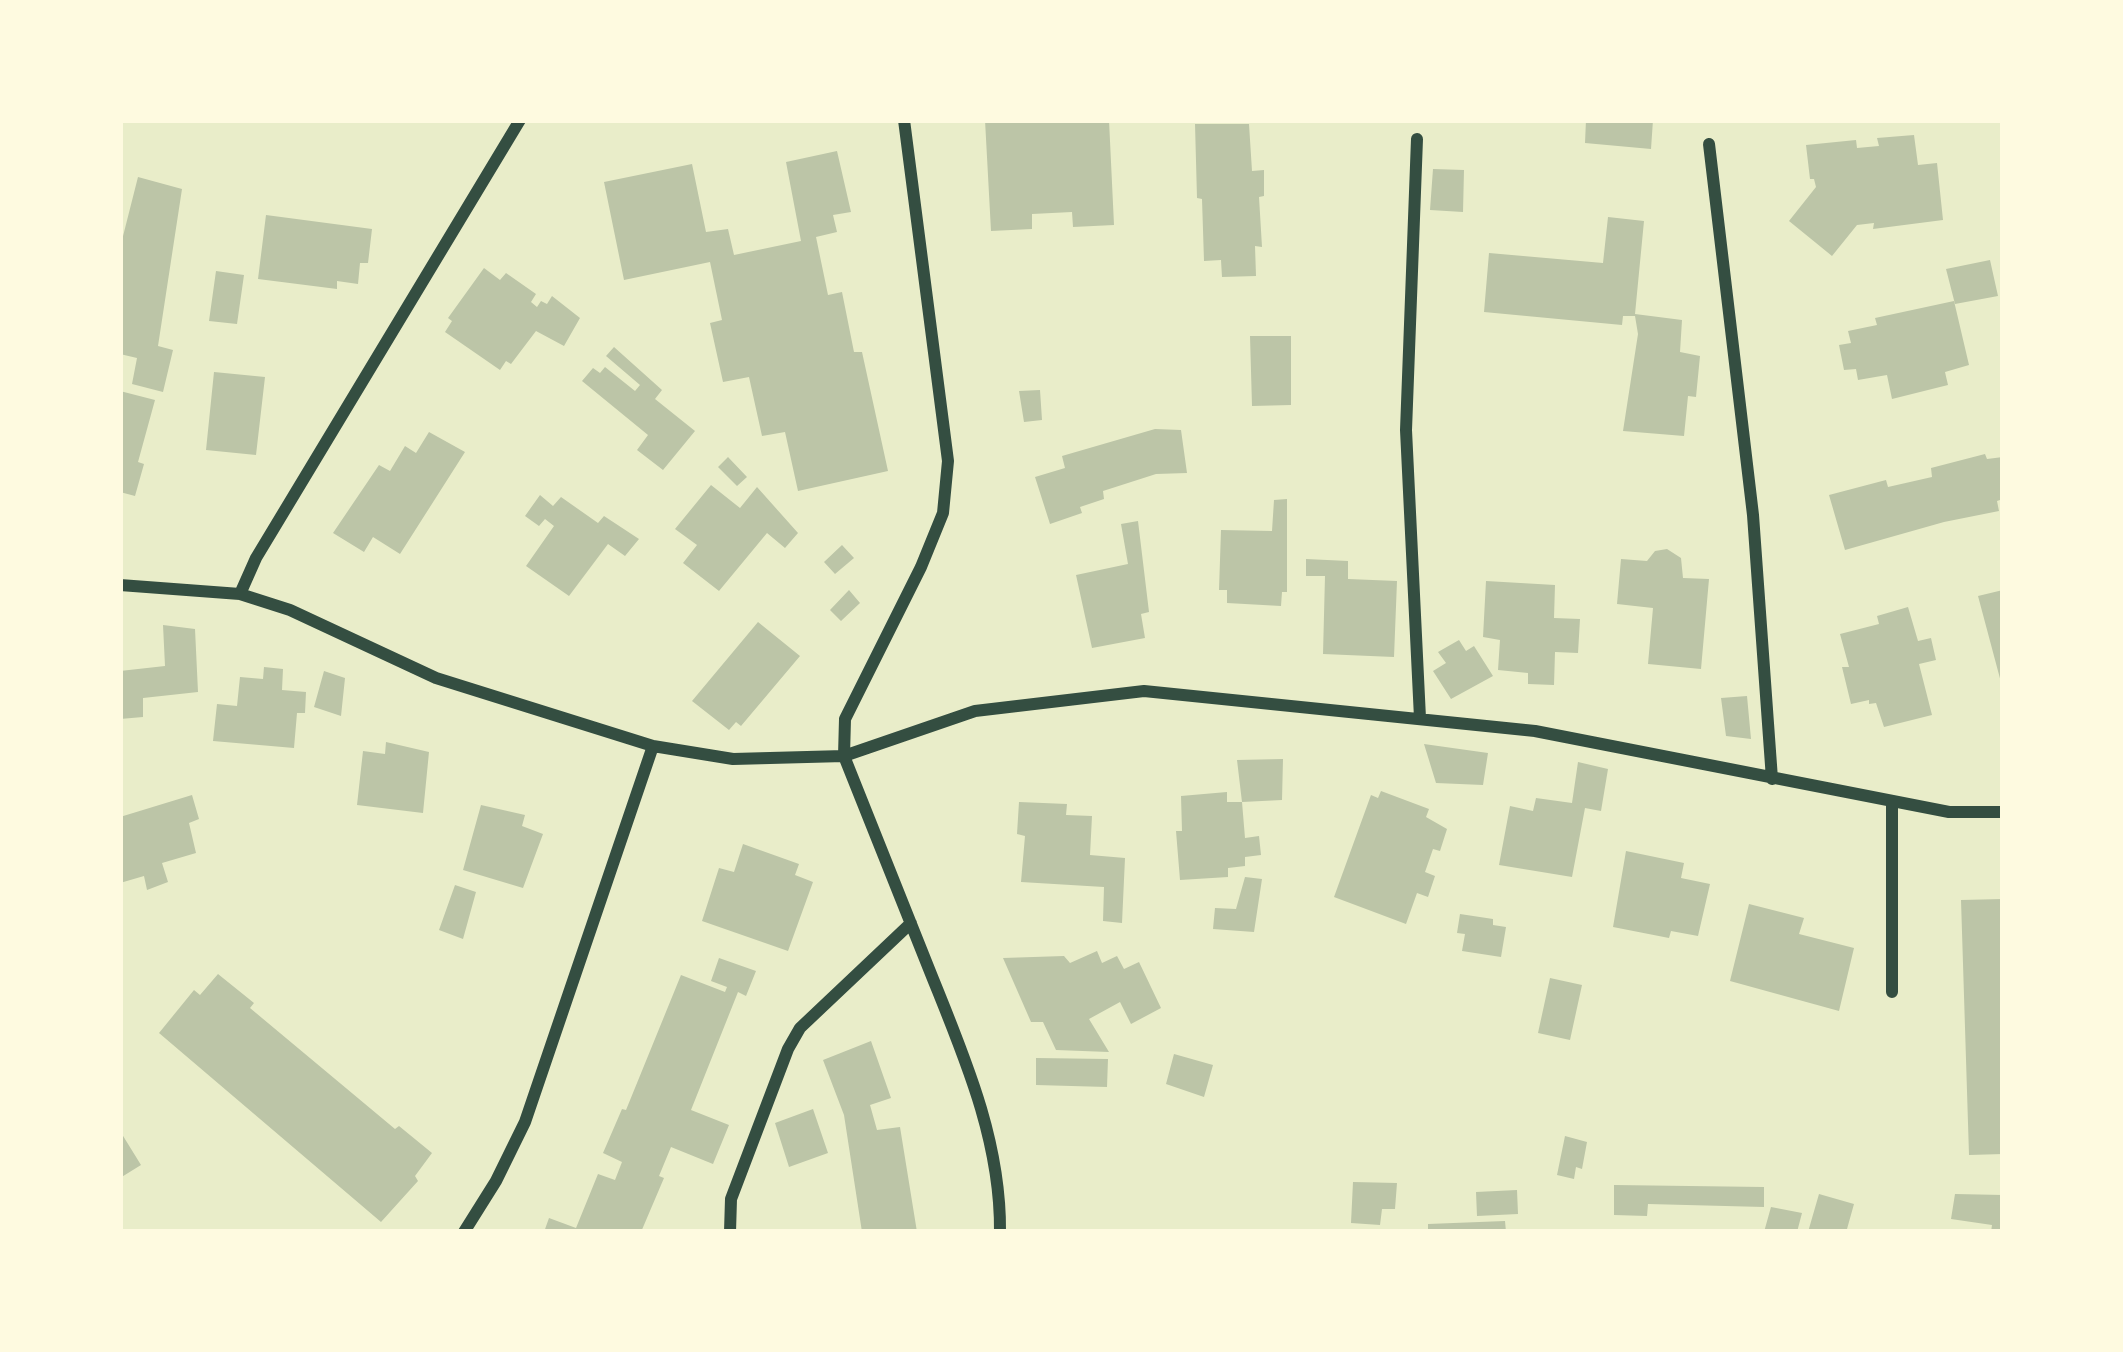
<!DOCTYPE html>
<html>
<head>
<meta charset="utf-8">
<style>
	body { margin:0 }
	#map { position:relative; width:2123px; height:1352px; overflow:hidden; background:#e9edc9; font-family:"Public Sans",sans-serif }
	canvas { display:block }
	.frame { position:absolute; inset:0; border:123px solid #fefae0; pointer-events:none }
</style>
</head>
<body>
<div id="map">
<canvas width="2123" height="1352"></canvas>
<div class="frame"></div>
</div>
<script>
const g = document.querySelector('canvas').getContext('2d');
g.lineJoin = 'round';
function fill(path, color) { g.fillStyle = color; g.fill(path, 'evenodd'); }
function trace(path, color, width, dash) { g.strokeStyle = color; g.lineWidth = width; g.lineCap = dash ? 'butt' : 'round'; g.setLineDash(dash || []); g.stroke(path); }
fill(new Path2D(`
	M985 120H1109L1114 225 1073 227 1072 212 1032 214V229L991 231Z
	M1586 120H1653L1651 149 1585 143Z
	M1195 124H1249L1252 171 1264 170V196L1259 197 1262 247 1255 246 1256 276 1222 277 1221 260 1204 261 1202 199 1197 198Z
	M1914 135 1918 165 1937 163 1943 220 1873 229 1874 223 1857 225 1832 256 1789 221 1816 187 1814 179H1810L1806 145 1856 140 1857 148 1879 146 1877 138Z
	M837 151 851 212 833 215 837 232 816 237 828 295 842 292 854 352H862L888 471 798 491 785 432 762 436 749 377 723 382 710 323 722 320 710 262 624 280 604 182 692 164 706 232 728 229 734 255 801 241 786 162Z
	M1433 169 1464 170 1463 212 1430 210Z
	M138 177 182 189 158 346 173 350 163 392 132 384 137 358 120 354 123 317 120 248Z
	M266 215 372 229 368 263H360L358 284 337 281V289L258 279Z
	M1608 217 1644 221 1635 314 1682 320 1680 352 1700 356 1696 397 1688 396 1684 436 1623 431 1638 334 1635 316H1623L1622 325 1484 312 1489 253 1603 263Z
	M1990 260 1998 296 1955 304 1946 269Z
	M484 268 500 280 506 273 536 294 531 302 537 307 541 301 547 304 552 296 580 318 564 346 536 331 511 364 506 361 500 370 445 332 452 321 448 318Z
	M216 271 244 275 237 324 209 321Z
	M1954 301 1969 365 1945 372 1948 385 1892 399 1887 375 1858 380 1856 369 1844 370 1839 345 1851 343 1848 331 1877 325 1875 318Z
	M1250 336H1291V405L1252 406Z
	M614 347 662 390 655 399 695 431 663 470 637 450 648 435 582 381 593 368 600 373 605 367 635 391 640 385 606 356Z
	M214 372 265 377 256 455 206 450Z
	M1040 390 1042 420 1024 422 1019 391Z
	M120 391 155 400 138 462 144 464 135 496 120 492Z
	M1155 429 1181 430 1187 473 1156 474 1103 491 1104 499 1080 507 1082 513 1050 524 1035 477 1065 468 1062 456Z
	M429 432 465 452 400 554 373 537 364 552 333 533 379 465 390 471 405 446 416 453Z
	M1985 454 1987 459 2003 457V499L1997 501 1999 511 1944 522 1845 550 1829 495 1886 480 1888 487 1932 477 1931 468Z
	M728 457 747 477 737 486 718 467Z
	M711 485 740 508 757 487 798 533 785 548 767 533 719 591 683 563 697 545 675 529Z
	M540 495 553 506 561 497 598 523 604 516 639 539 625 556 608 544 569 596 526 566 554 526 545 519 539 526 525 516Z
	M1287 499V592H1282L1281 606 1227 603V590H1219L1221 530 1272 531 1274 500Z
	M1138 521 1149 612 1141 614 1145 638 1092 648 1076 575 1128 564 1121 524Z
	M842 545 854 558 835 574 824 562Z
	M1667 549 1681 558 1683 578 1709 579 1701 669 1648 664 1653 608 1617 604 1621 559 1647 561 1655 551Z
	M1306 559 1348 561V579L1397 581 1394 657 1323 654 1325 576H1306Z
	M1486 581 1555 585 1554 618 1580 619 1578 653 1555 652 1554 685 1528 684V673L1498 670 1500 640 1483 637Z
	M849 590 860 603 841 621 830 610Z
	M2003 590V685L2002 686 1978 596Z
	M1908 607 1918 641 1931 638 1936 660 1919 664 1932 715 1884 727 1876 703 1869 704V700L1851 704 1842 667H1849L1840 634 1879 624 1877 616Z
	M758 622 800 656 741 726 736 722 729 730 692 701Z
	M163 625 195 629 198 692 143 698V717L120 719V671L165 666Z
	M1459 640 1466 651 1474 646 1493 676 1451 699 1433 671 1446 663 1438 652Z
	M264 667 283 669 282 690 306 692 305 713H297L294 748 213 741 217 704 237 706 240 677 263 679Z
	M324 671 345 678 341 716 314 707Z
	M1747 696 1751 739 1726 736 1721 698Z
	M386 742 429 752 423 813 357 805 363 751 385 754Z
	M1424 744 1488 753 1483 785 1436 783Z
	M1283 759 1282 800 1242 802 1237 760Z
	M1578 762 1608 769 1601 811 1585 808 1572 877 1499 865 1510 806 1533 811 1536 798 1572 803Z
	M1381 791 1429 809 1426 817 1447 829 1440 851 1433 849 1425 872 1435 876 1428 897 1417 893 1406 924 1334 897 1371 795 1378 798Z
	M1227 792V802H1242L1245 838 1259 836 1261 855 1245 857V866L1228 868V877L1180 880 1176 831H1182L1181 796Z
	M192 795 199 819 189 823 196 853 162 863 168 882 147 890 144 876 120 883V817Z
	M1019 802 1067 804 1066 815 1092 816 1090 855 1125 858 1122 923 1103 921 1104 887 1021 882 1025 836 1017 834Z
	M481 805 525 815 522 826 543 834 523 888 463 870Z
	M743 844 799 864 795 875 813 882 788 951 702 921 719 868 734 872Z
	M1626 851 1684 863 1681 878 1710 884 1698 936 1671 931 1669 938 1613 927Z
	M1245 877 1262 879 1254 932 1213 929 1215 908 1236 909Z
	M455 885 476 892 463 939 439 930Z
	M2003 899V1154L1969 1155 1961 900Z
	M1749 904 1804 918 1799 934 1854 948 1839 1011 1730 981Z
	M1460 914 1493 919V925L1506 927 1501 957 1462 951 1465 934 1457 933Z
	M1097 951 1102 963 1117 956 1124 969 1139 962 1161 1008 1131 1024 1120 1002 1089 1019 1109 1052 1056 1050 1043 1022H1031L1003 958 1064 956 1070 963Z
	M719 958 756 971 746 996 738 992 691 1110 729 1125 713 1164 671 1147 659 1176 664 1178 641 1232H544L549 1218 576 1228 598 1174 615 1180 622 1162 603 1153 622 1109 626 1110 681 975 725 992 727 987 711 981Z
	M218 974 254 1003 250 1008 395 1129 399 1126 432 1153 415 1176 418 1181 381 1222 159 1033 194 990 200 995Z
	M1550 978 1582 985 1570 1040 1538 1033Z
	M871 1041 891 1098 870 1105 877 1130 900 1127 917 1232H862L844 1115 823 1060Z
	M1174 1054 1213 1065 1204 1097 1166 1084Z
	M1036 1058 1108 1059 1107 1087 1036 1085Z
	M813 1109 828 1153 789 1167 775 1123Z
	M120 1131 141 1165 120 1178Z
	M1565 1136 1587 1142 1582 1169 1576 1167 1574 1179 1557 1175Z
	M1353 1182 1397 1183 1395 1209H1382L1380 1225 1351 1223Z
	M1614 1185 1764 1187V1207L1648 1204 1647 1216 1614 1215Z
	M1517 1190 1518 1214 1477 1216 1476 1192Z
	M1819 1194 1854 1204 1847 1229 1808 1232Z
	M1955 1194 2003 1195V1232H1991L1992 1225 1951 1219Z
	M1771 1207 1802 1213 1797 1232H1764Z
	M1505 1221 1506 1232H1428V1224Z`), '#bcc5a7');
trace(new Path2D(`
	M904 120 948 461 943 513 921 567 845 719 844 756C872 827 901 898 929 969 963 1054 1001 1139 1000 1232
	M1417 139 1406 430 1420 718
	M1709 144 1753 515 1772 779
	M120 585 240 594 290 610 436 678 653 746 733 759 844 756 975 711 1144 691 1535 731 1949 812H2003
	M240 594 256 558 520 120
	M1892 992V801
	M464 1232 496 1181 525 1122 653 746
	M730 1232 731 1199 788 1049 800 1028 911 923`), '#344e41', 12);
</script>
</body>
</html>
